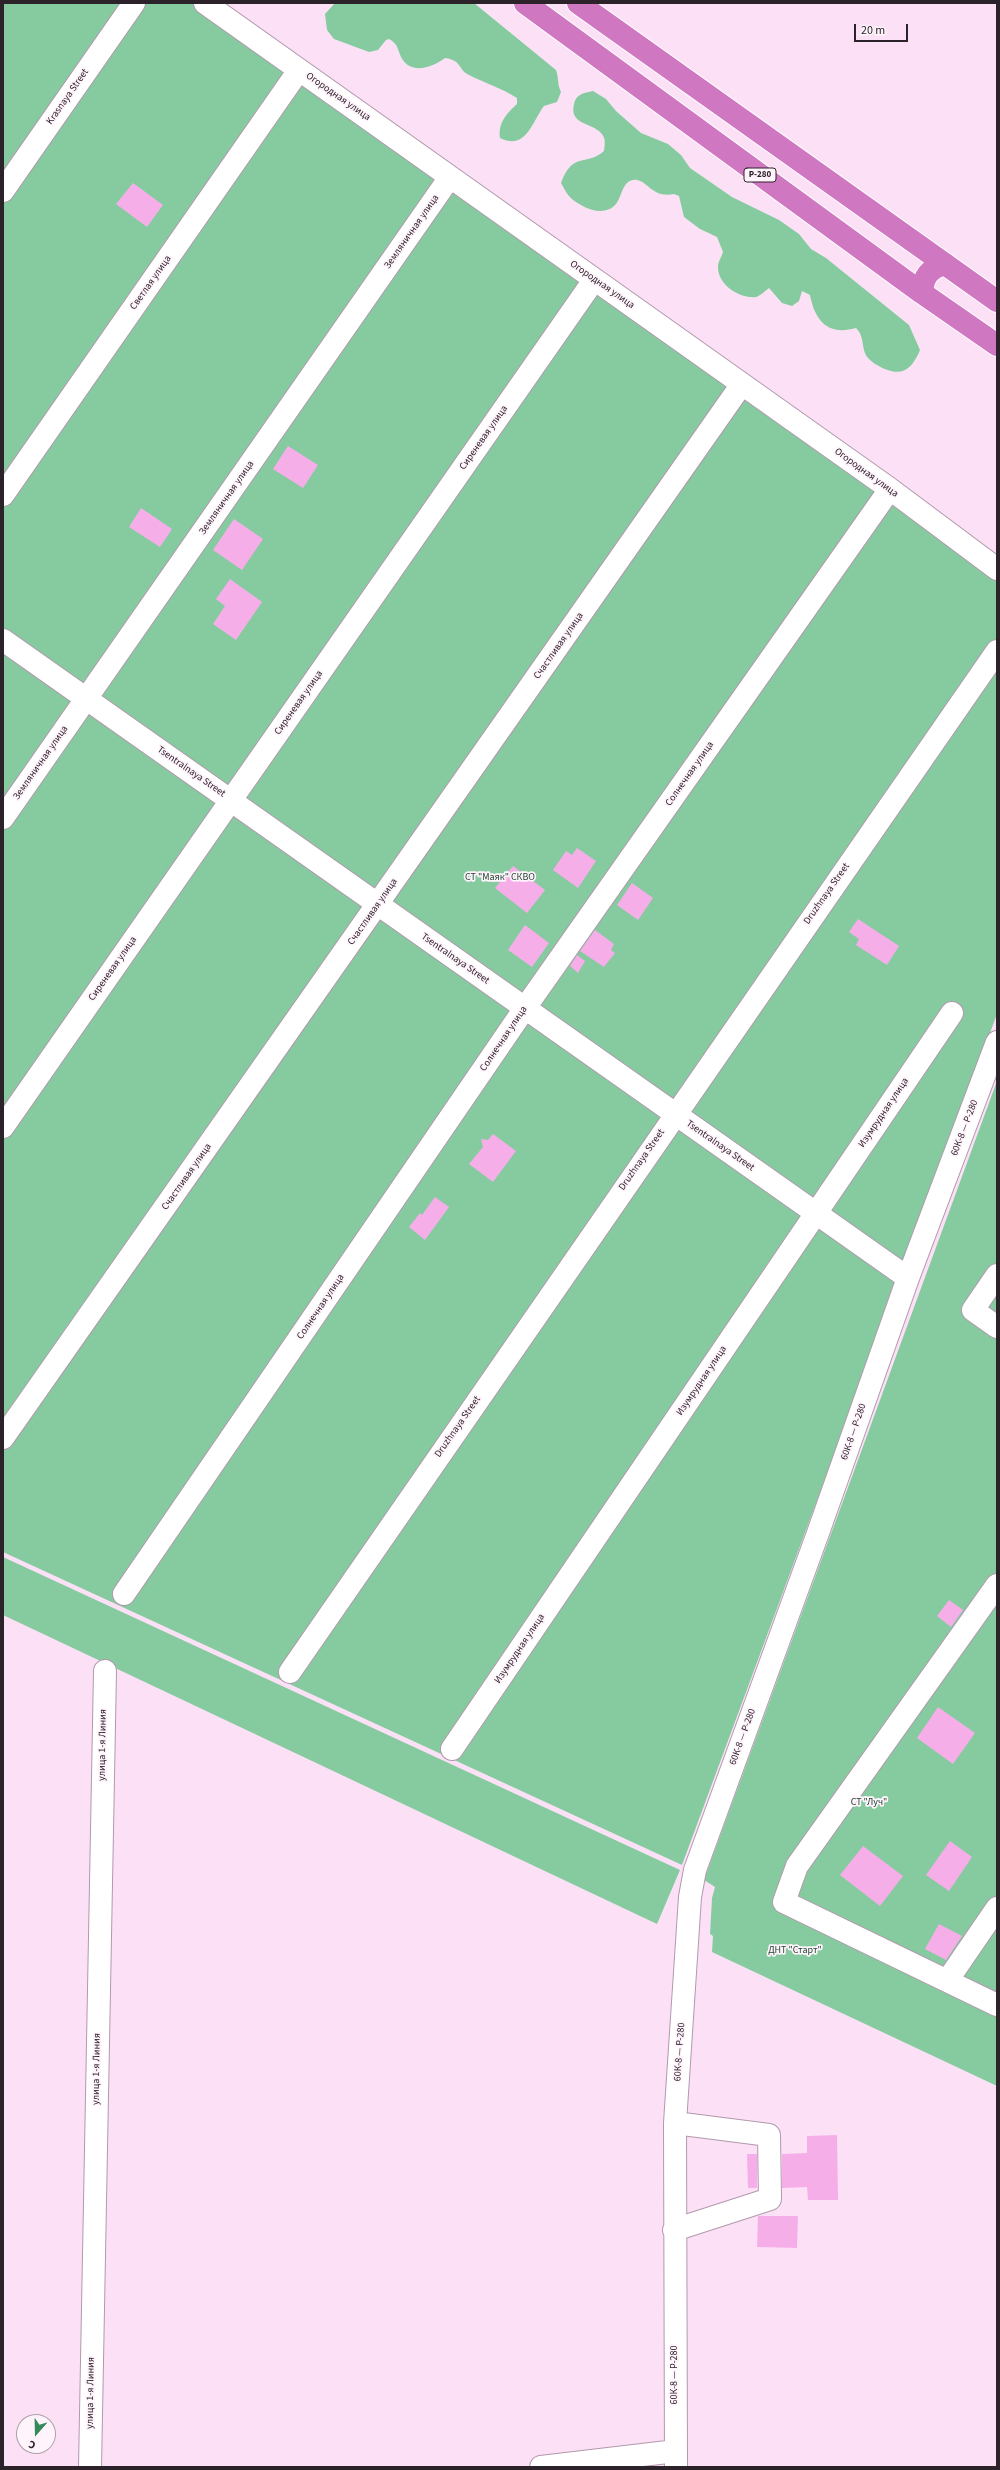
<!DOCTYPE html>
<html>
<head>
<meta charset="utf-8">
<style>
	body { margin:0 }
	#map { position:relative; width:1000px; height:2470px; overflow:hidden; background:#fce1f6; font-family:"Source Sans 3",sans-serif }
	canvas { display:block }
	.frame { position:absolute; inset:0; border:4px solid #2c222a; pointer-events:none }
	.north { position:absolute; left:16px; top:2414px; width:40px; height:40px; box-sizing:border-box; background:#fff4fc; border:1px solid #aba0a8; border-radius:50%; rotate:200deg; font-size:11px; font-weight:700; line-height:16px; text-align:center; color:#2c222a }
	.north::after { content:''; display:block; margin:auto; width:14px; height:18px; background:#35895b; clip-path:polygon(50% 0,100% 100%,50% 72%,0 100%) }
	.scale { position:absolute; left:854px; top:24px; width:54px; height:18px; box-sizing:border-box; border:2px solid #2c222a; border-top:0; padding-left:5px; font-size:12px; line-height:14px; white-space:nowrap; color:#2c222a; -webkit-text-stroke:3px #fff4fc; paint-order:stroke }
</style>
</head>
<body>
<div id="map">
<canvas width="1000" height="2470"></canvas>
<div class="frame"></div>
<div class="north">С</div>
<div class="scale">20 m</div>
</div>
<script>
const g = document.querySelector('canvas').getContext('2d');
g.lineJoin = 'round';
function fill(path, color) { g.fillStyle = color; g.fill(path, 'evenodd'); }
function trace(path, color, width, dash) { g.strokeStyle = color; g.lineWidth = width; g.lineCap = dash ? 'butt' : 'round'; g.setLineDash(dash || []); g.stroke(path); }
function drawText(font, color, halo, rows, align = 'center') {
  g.font = font + ' "Source Sans 3",sans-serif'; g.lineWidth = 3.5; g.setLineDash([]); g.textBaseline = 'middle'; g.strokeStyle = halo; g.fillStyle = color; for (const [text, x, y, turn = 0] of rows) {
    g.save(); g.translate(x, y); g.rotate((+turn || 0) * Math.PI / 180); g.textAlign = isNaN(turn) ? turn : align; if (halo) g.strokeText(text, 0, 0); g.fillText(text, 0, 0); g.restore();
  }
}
fill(new Path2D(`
	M3 3H211L997 560V1014L682 1865 3 1552Z
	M335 3H474L556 70C559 78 557 84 561 92L557 102 544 106C532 122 526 151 500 138 498 123 506 114 517 104V98C501 88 485 83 469 75 457 69 463 61 445 58 433 67 411 76 401 57 397 48 398 44 389 39L386 40 378 50 369 52 334 39 327 30 325 14Z
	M593 91 606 99 616 111 641 133 668 144 681 155 690 168 732 197 779 220 799 234 811 249 826 258 909 325 920 350C913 367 904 377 885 369 880 367 873 363 869 359 860 350 866 338 856 328 828 336 815 321 810 295L802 291 799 301 792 306 782 303 769 288C765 291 760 296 756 297 739 299 717 284 718 266 718 262 722 256 723 252L717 237 700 229 684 217 679 196 674 194C651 199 646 177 633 180 622 182 622 197 616 204 604 218 583 208 572 199 567 195 564 188 561 183 573 151 585 167 604 151 605 144 606 138 601 133 591 122 569 125 574 104 576 94 584 93 593 91Z
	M997 1081V2086L712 1952 713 1936 710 1934 712 1898 715 1887 704 1880Z
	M3 1557 680 1870 657 1924 3 1615Z`), '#86cba0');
fill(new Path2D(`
	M133 183 163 205 147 227 116 204Z
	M288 446 318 465 303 488 273 469Z
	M141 508 172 529 160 547 129 527Z
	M234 519 263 539 242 570 213 550Z
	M230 579 262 602 236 640 213 624 225 606 216 599Z
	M577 848 596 861 578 888 553 870 566 851 572 855Z
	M513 866 545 890 527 913 495 888Z
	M632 883 653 898 638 920 617 905Z
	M858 919 899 946 887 965 856 945 859 939 849 932Z
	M525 925 549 943 532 967 508 950Z
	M595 930 614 944 611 950 615 953 604 967 580 951Z
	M577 955 585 961 578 973 570 966Z
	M493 1134 516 1151 493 1182 469 1164 483 1147 481 1139 488 1140Z
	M435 1197 449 1207 425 1240 409 1227 420 1213 422 1215Z
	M949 1600 963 1610 951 1627 937 1616Z
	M938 1707 975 1733 953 1764 917 1738Z
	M950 1841 972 1857 949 1891 926 1875Z
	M863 1846 903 1876 880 1906 840 1875Z
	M939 1924 962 1936 946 1960 925 1949Z
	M837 2135 838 2200H808L807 2187 782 2188V2154L807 2153V2136Z
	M747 2154H757V2188H748Z
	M758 2216H798L797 2248 757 2247Z`), '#f6aee9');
const minor = new Path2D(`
	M205 3 890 489 997 569
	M3 191 134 3
	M3 495 299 70
	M3 640 908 1278
	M3 818 450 177
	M3 1127 594 280
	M997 1275 973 1310 997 1327
	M3 1438 742 384
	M997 1585 797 1866 784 1902 997 2005
	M124 1594 525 1008 890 489
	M290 1672 997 651
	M452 1749 952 1013
	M947 1981 997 1908
	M674 2230 770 2199 769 2135 675 2123
	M90 2467 105 1671
	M541 2467 676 2451
	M676 2467 675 2123 690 1897 695 1870 818 1533 908 1278 997 1042`);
const highway = new Path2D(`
	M525 3 922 293 997 345
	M578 3 997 301
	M922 293C923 277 929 268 945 264`);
trace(minor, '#b299ad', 24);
trace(highway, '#fff', 24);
trace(minor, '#fff', 22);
trace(highway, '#cf77c1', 22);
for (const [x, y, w] of [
	[760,175,32]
]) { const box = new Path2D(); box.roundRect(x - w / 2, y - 7, w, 14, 3); g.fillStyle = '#fff4fc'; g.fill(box); trace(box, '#2c222a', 1); }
drawText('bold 9px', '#2c222a', null, [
	["Р-280",760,175]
]);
drawText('10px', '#2c222a', '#fff4fc', [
	["Krasnaya Street",68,97,-55],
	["Огородная улица",338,97,35],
	["Земляничная улица",412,232,-55],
	["Светлая улица",151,283,-55],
	["Огородная улица",602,285,35],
	["Сиреневая улица",484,438,-55],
	["Огородная улица",866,473,36],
	["Земляничная улица",227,498,-55],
	["Счастливая улица",559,646,-55],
	["Сиреневая улица",299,703,-55],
	["Земляничная улица",41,763,-55],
	["Tsentralnaya Street",191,772,35],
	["Солнечная улица",690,774,-55],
	["Druzhnaya Street",827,894,-55],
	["Счастливая улица",373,912,-55],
	["Tsentralnaya Street",455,959,35],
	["Сиреневая улица",113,969,-55],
	["Солнечная улица",504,1039,-56],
	["Изумрудная улица",884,1113,-56],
	["60К-8 — Р-280",965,1128,-69],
	["Tsentralnaya Street",720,1146,35],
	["Druzhnaya Street",642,1160,-55],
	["Счастливая улица",187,1177,-55],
	["Солнечная улица",321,1307,-56],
	["Изумрудная улица",702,1381,-56],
	["Druzhnaya Street",458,1427,-55],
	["60К-8 — Р-280",854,1432,-71],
	["Изумрудная улица",520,1649,-56],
	["60К-8 — Р-280",743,1737,-70],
	["улица 1-я Линия",103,1745,-89],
	["60К-8 — Р-280",680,2052,-86],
	["улица 1-я Линия",97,2069,-89],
	["60К-8 — Р-280",675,2375,-90],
	["улица 1-я Линия",91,2393,-89]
]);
drawText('10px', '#193f29', '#fff4fc', [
	["СТ \"Маяк\" СКВО",500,878],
	["СТ \"Луч\"",869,1803],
	["ДНТ \"Старт\"",795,1951]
]);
</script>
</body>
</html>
